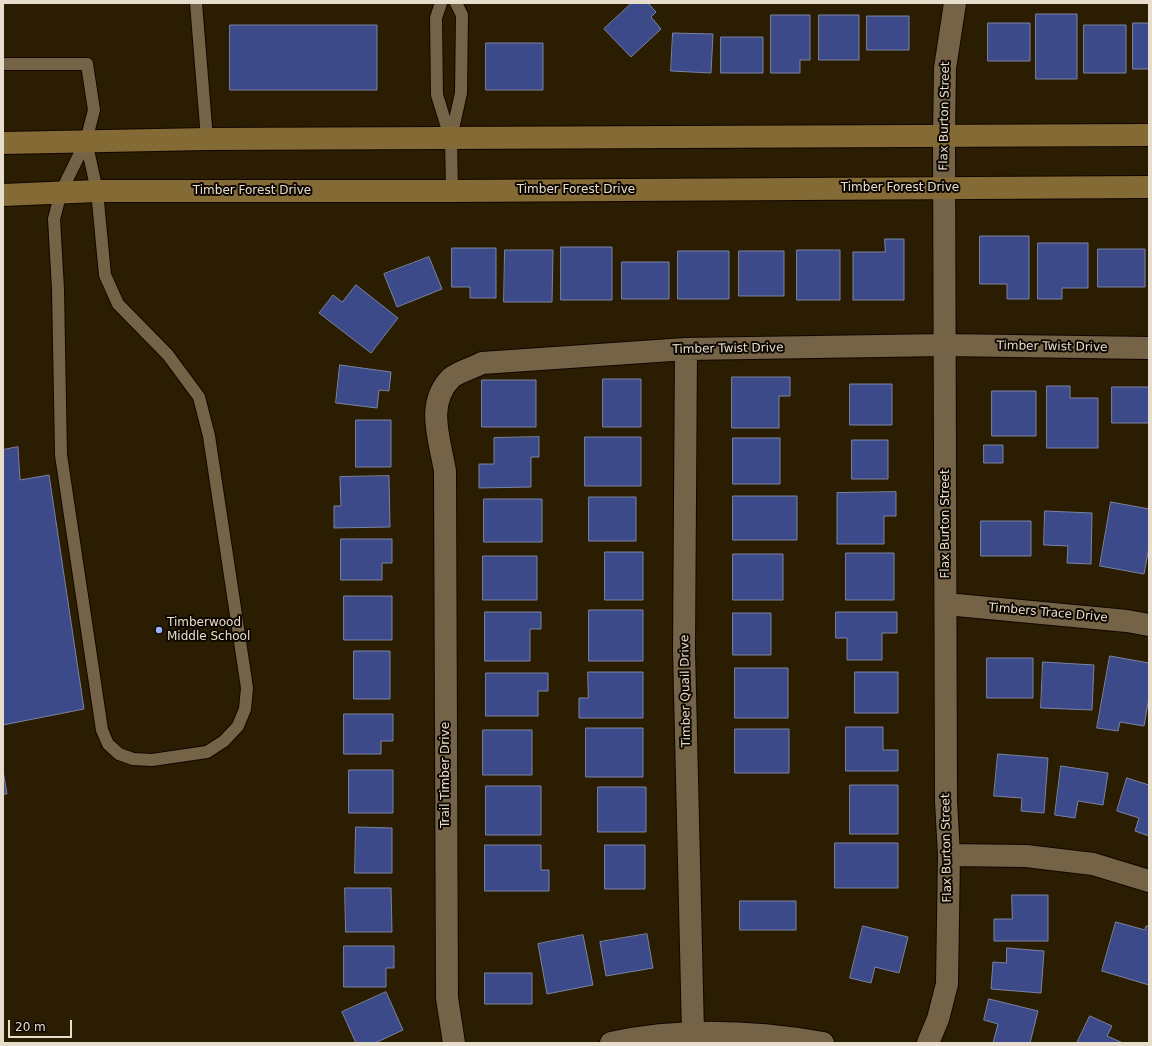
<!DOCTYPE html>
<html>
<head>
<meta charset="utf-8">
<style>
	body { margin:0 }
	#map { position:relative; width:1152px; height:1046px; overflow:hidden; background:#2b1d01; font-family:"DejaVu Sans",sans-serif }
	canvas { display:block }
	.frame { position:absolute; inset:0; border:4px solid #e6ddcd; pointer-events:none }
	.scale { position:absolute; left:8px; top:1020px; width:64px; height:18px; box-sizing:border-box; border:2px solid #e6ddcd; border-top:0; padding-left:5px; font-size:12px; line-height:14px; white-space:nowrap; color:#e6ddcd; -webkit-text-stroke:3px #0e0801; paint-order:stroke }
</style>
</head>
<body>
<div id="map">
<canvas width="1152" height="1046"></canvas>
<div class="frame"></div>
<div class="scale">20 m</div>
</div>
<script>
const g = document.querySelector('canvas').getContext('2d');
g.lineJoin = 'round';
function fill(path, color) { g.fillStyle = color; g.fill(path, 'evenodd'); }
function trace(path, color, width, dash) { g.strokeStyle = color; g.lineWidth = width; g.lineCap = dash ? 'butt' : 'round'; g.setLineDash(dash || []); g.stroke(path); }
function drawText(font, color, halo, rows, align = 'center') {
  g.font = font + ' "DejaVu Sans",sans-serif'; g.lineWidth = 4; g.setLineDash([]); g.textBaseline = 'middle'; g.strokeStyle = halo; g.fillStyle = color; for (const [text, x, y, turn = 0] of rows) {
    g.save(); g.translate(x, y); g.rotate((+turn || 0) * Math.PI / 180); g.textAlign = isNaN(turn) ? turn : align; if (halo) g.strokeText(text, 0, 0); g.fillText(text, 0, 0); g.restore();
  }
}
const building = new Path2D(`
	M632 3H648L656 12 651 17 661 29 631 57 604 29Z
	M1036 14H1077V79H1036Z
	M771 15H810V60H800V73H771Z
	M819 15H859V60H819Z
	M867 16H909V50H867Z
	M988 23H1030V61H988Z
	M1133 23H1149V69H1133Z
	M230 25H377V90H230Z
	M1084 25H1126V73H1084Z
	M673 33 713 34 711 73 671 71Z
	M721 37H763V73H721Z
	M486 43H543V90H486Z
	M980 236H1029V299H1007V284H980Z
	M885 239H904V300H853V252H885Z
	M1038 243H1088V288H1062V299H1038Z
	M561 247H612V300H561Z
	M452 248H496V298H470V287H452Z
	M1098 249H1145V287H1098Z
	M505 250H553L552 302H504Z
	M797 250H840V300H797Z
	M678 251H729V299H678Z
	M739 251H784V296H739Z
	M429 257 442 289 397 307 384 274Z
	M622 262H669V299H622Z
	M356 285 398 318 371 353 319 313 333 295 342 302Z
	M340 365 391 372 389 391 379 390 377 408 336 403Z
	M732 377H790V396H779V428H732Z
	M603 379H641V427H603Z
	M482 380H536V427H482Z
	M850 384H892V425H850Z
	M1047 386H1070V398H1098V448H1047Z
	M1112 387H1149V423H1112Z
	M992 391H1036V436H992Z
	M356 420H391V467H356Z
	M539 437V457H531V487L479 488V464H494V438Z
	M585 437H641V486H585Z
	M733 438H780V484H733Z
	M852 440H888V479H852Z
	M984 445H1003V463H984Z
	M18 447 20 480 49 475 84 709 3 725V450Z
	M389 476 390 527 334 528V506H341L340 477Z
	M896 492V516H884V544H837V493Z
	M733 496H797V540H733Z
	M589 497H636V541H589Z
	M484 499H542V542H484Z
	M1111 502 1149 509V547L1144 574 1100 566Z
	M1045 511 1092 513 1091 564 1067 563 1068 546 1044 545Z
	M981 521H1031V556H981Z
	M341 539H392V563H382V580H341Z
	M605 552H643V600H605Z
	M846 553H894V600H846Z
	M733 554H783V600H733Z
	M483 556H537V600H483Z
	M344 596H392V640H344Z
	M589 610H643V661H589Z
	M485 612H541V629H530V661H485Z
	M836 612H897V633H882V660H847V638H836Z
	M733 613H771V655H733Z
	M354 651H390V699H354Z
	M1110 656 1149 663V697L1144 726 1120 722 1118 731 1097 728Z
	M987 658H1033V698H987Z
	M1043 662 1094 665 1092 710 1041 708Z
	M735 668H788V718H735Z
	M588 672H643V718H579V698H588Z
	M855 672H898V713H855Z
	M486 673H548V691H538V716H486Z
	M344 714H393V741H381V754H344Z
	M846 727H883V750H898V771H846Z
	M586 728H643V777H586Z
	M735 729H789V773H735Z
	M483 730H532V775H483Z
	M998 754 1048 758 1044 813 1021 811 1022 798 994 796Z
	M1061 766 1108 773 1103 805 1078 801 1075 818 1055 815Z
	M349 770H393V813H349Z
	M3 771 7 794H3Z
	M1127 778 1149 785V836L1135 831 1139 818 1117 811Z
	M850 785H898V834H850Z
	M486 786H541V835H486Z
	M598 787H646V832H598Z
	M356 827 392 828V873H355Z
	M835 843H898V888H835Z
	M485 845H541V870H549V891H485Z
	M605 845H645V889H605Z
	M345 888H391L392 932H346Z
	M1012 895H1048V941H994V919H1012Z
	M740 901H796V930H740Z
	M1116 922 1145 930 1146 926H1149V985L1102 971Z
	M863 926 908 937 899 973 875 967 871 983 850 978Z
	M647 934 653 968 606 976 600 942Z
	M583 935 593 985 547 994 538 944Z
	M344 946H394V968H386V987H344Z
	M1007 948 1044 951 1041 993 991 989 993 962 1006 963Z
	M485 973H532V1004H485Z
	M386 992 403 1030 375 1043H356L342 1012Z
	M989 999 1038 1011 1030 1043H993L998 1024 984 1020Z
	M1090 1016 1112 1026 1107 1036 1123 1043H1077Z`);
fill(building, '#3c4a8a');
trace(building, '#7a83a2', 1);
const service = new Path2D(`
	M196 3 207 139
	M441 3 436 18 437 95 450 137
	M3 64H87L94 110 86 141 61 192 54 219 58 289 61 455 102 730 108 744 119 754 133 759 152 760 207 752 224 741 238 726 245 709 247 688 209 436 199 397 168 355 118 304 105 275 97 191 86 141
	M452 191 451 138 461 93 462 15 456 3`);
const minor = new Path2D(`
	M686 349 684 650 693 1033
	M946 604 1127 621 1149 625
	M949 855 1026 856 1093 864 1149 881
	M454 1043 447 998 445 471C440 440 425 404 451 378 458 372 473 368 482 363L686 349 944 345 1149 348
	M611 1043C680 1028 753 1031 823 1043
	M928 1043 938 1019 947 984 949 855 946 801 944 136 945 68 955 3`);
const secondary = new Path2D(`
	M3 143 207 139 1149 135
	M3 195 97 191H452L1149 187`);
trace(service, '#130600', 14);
trace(minor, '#130600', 24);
trace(secondary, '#130600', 24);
trace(service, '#746346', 12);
trace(minor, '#746346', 22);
trace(secondary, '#846a35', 22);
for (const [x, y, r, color] of [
	[159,630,4,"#9fb3fd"]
]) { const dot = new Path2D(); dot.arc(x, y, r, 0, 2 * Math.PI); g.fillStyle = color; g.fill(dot); trace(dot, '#0e0801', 1.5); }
drawText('12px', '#e6ddcd', '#0e0801', [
	["Flax Burton Street",945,116,-89],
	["Timber Forest Drive",900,188],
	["Timber Forest Drive",576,190],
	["Timber Forest Drive",252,191],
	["Timber Twist Drive",1052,347,1],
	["Timber Twist Drive",728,349,-1],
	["Flax Burton Street",946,524,-90],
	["Timbers Trace Drive",1048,613,5],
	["Timber Quail Drive",686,691,-91],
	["Trail Timber Drive",446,775,-90],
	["Flax Burton Street",947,848,-91]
]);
drawText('12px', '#e6ddcd', '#0e0801', [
	["Timberwood",167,623],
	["Middle School",167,637]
], 'left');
</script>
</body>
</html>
